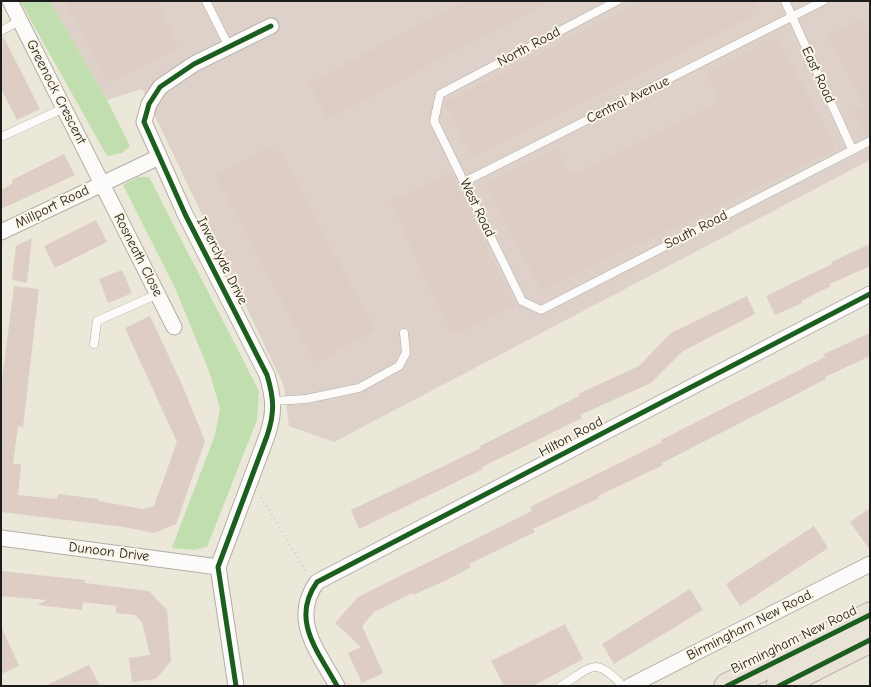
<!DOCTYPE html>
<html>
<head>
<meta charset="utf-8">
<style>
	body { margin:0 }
	#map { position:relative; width:871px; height:687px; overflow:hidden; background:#ebe7d9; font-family:"Comic Neue",sans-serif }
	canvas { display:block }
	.frame { position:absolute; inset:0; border:2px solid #1c1c1c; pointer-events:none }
</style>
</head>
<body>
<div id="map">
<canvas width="871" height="687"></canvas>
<div class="frame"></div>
</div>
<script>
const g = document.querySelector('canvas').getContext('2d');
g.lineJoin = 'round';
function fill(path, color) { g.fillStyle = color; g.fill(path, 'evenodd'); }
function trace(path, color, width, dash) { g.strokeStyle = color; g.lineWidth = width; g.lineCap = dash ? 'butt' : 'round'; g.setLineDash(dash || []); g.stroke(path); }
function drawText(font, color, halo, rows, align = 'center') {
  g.font = font + ' "Comic Neue",sans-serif'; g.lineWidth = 4; g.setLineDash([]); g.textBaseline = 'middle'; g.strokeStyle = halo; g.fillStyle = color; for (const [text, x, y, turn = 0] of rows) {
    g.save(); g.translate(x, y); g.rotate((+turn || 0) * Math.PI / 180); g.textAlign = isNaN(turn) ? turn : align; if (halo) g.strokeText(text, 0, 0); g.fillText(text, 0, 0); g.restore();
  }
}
fill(new Path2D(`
	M50 1H870V160L334 442 289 426 284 386 142 89 107 100Z`), '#ddd1ca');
fill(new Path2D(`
	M20 1H50L107 100 130 146 122 153 107 156Z
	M138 177H149L259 391 257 420 207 547 195 550 172 548 215 435 220 408 209 371 175 288 123 185Z`), '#c1dfae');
fill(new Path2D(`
	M65 1H156L179 47 107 83Z
	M465 1H550L327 119 309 83Z
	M645 1H755L760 12 471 157 444 102Z
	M861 18 870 36V135L866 137 853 112 865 106 828 35Z
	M776 35 836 149 542 291 485 184 557 148 570 176 720 102 708 74Z
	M3 36 40 109 17 120 1 89Z
	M276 144 375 331 315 363 216 176Z
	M64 154 75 175 1 209V190L13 183 12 180Z
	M451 172 514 306 452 335 390 201Z
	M96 220 107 242 55 268 44 246Z
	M32 238 27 283 12 280 16 246Z
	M870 244V266L830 284 831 286 801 301 802 303 775 315 766 296 832 264 831 262Z
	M122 270 132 293 108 303 99 279Z
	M14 286 39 289 23 427 18 426 13 464H21L18 495 57 499 58 494 99 499V501L142 509 154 506 177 442 125 328 150 316 183 387 205 441 176 524 154 533 124 527 1 512V388Z
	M747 296 755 314 683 351 651 383 580 415 582 418 482 467 483 469 359 529 351 510 448 464 481 448 480 446 579 396 578 394 639 366 671 333Z
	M870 333V356L825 377 826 379 662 463 663 465 598 496 599 498 533 529 535 532 469 564 471 567 447 580 413 595 412 593 374 612 362 626 383 673 362 683 348 653 361 647 335 623 358 597 532 511 530 507 662 442 661 440 825 357 824 354Z
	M870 508V550L850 522Z
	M814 526 828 548 740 606 726 584Z
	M1 571 85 580V583L149 591 167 610 171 661 156 679 132 682 129 658 150 655 142 622 135 615 116 613V606L83 602 82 610 37 605 47 600 1 596Z
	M690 589 703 610 614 664 602 644Z
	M565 624 583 659 533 686H504L491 661Z
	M1 626 19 666 1 674Z
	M89 665 100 686H45Z`), '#ddcdc5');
const service = new Path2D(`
	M206 1 229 47
	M617 1 440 94 434 121 522 301 541 310 870 141
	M785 1 852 149
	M1 31 19 21
	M1 137 64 108
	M464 182 823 1
	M94 344 97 321 158 294
	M274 401 306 399 359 388 399 366 406 353 404 333
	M561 686C593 666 594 656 623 686`);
const minor = new Path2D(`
	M10 1 174 327
	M1 232 159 157
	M1 538 218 567
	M236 686 218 567 267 436C275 413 274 398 267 375L185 214 144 122 149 104 160 87 194 64 271 26
	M337 686C318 651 290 620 317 582L870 294
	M630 686 870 564`);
const trunk = new Path2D(`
	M727 686 870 615
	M779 686 870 640`);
trace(service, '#b1afa6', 9);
trace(minor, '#b1afa6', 17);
trace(trunk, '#b1afa6', 27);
trace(new Path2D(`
	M261 497 306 571`), '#d2d0cc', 3, [1, 4]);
trace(service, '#fcfbf9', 8);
trace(minor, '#fcfbf9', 15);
trace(trunk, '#e9e2d6', 25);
trace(new Path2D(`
	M236 686 218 567 267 436C275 413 274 398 267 375L185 214 144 122 149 104 160 87 194 64 271 26
	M337 686C318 651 290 620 317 582L870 294
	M727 686 870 615
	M779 686 870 640`), '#1b5e20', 5);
drawText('14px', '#1c1c1c', '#fcf5e5', [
	["North Road",529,47,-28],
	["East Road",818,75,65],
	["Greenock Crescent",56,92,63],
	["Central Avenue",628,100,-26],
	["Millport Road",52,207,-26],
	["West Road",477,208,64],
	["South Road",696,230,-27],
	["Rosneath Close",138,255,63],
	["Inverclyde Drive",222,261,63],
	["Hilton Road",571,437,-28],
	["Dunoon Drive",109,552,7],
	["Birmingham New Road.",750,625,-27],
	["Birmingham New Road",794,640,-26]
]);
</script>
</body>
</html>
